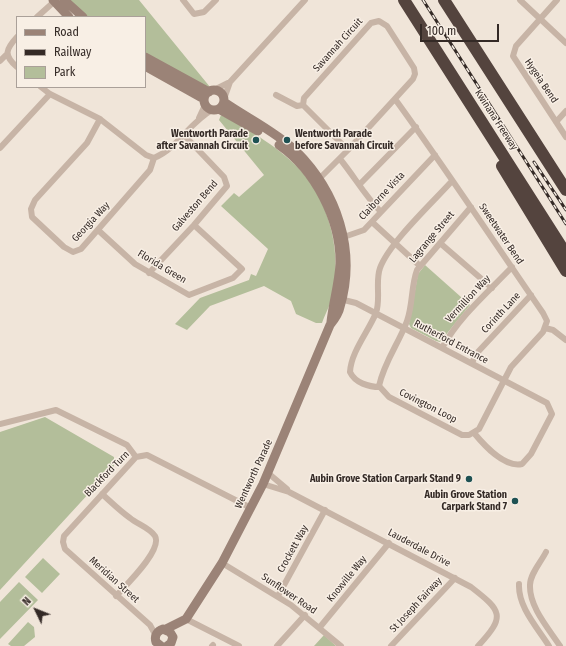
<!DOCTYPE html>
<html>
<head>
<meta charset="utf-8">
<style>
	body { margin:0 }
	#map { position:relative; width:566px; height:646px; overflow:hidden; background:#f0e5d9; font-family:"Fira Sans Condensed",sans-serif }
	canvas { display:block }
	.legend { position:absolute; left:16px; top:16px; width:130px; height:72px; box-sizing:border-box; background:#f8efe5; border:1px solid #aaa099; margin:0; padding:5px 7px; list-style:none; font-size:12px; color:#342a26 }
	.legend li { display:flex; align-items:center; gap:8px; height:20px }
	.legend b { width:20px; border:1px solid #aaa099 }
	.north { position:absolute; left:16px; top:590px; width:40px; height:40px; -webkit-text-stroke:3px #f8efe5; paint-order:stroke; rotate:313deg; font-size:11px; font-weight:700; line-height:16px; text-align:center; color:#342a26 }
	.north::after { content:''; display:block; margin:auto; width:14px; height:18px; background:#342a26; clip-path:polygon(50% 0,100% 100%,50% 72%,0 100%) }
	.scale { position:absolute; left:420px; top:24px; width:79px; height:18px; box-sizing:border-box; border:2px solid #342a26; border-top:0; padding-left:5px; font-size:12px; line-height:14px; white-space:nowrap; color:#342a26; -webkit-text-stroke:3px #f8efe5; paint-order:stroke }
</style>
</head>
<body>
<div id="map">
<canvas width="566" height="646"></canvas>
<ul class="legend">
<li><b style="height:5px;background:#9b8377"></b>Road</li>
<li><b style="height:5px;background:#342a26"></b>Railway</li>
<li><b style="height:11px;background:#b3be9a"></b>Park</li>
</ul>
<div class="north">N</div>
<div class="scale">100 m</div>
</div>
<script>
const g = document.querySelector('canvas').getContext('2d');
g.lineJoin = 'round';
function fill(path, color) { g.fillStyle = color; g.fill(path, 'evenodd'); }
function trace(path, color, width, dash) { g.strokeStyle = color; g.lineWidth = width; g.lineCap = dash ? 'butt' : 'round'; g.setLineDash(dash || []); g.stroke(path); }
function drawText(font, color, halo, rows, align = 'center') {
  g.font = font + ' "Fira Sans Condensed",sans-serif'; g.lineWidth = 3; g.setLineDash([]); g.textBaseline = 'middle'; g.strokeStyle = halo; g.fillStyle = color; for (const [text, x, y, turn = 0] of rows) {
    g.save(); g.translate(x, y); g.rotate((+turn || 0) * Math.PI / 180); g.textAlign = isNaN(turn) ? turn : align; if (halo) g.strokeText(text, 0, 0); g.fillText(text, 0, 0); g.restore();
  }
}
fill(new Path2D(`
	M67 0H139L210 87H204L145 55V17H85Z
	M221 115C250 130 282 149 303 173 331 206 342 256 332 297 330 306 325 314 322 323H316L296 314 291 301 264 286 210 306 187 330 175 324 200 298 249 280 251 274 256 276 268 249 221 206 234 193 239 197 264 175 219 120Z
	M425 265 470 305 440 342 436 341 411 328 409 324 418 274Z
	M45 417 114 457V466L0 590V432Z
	M43 558 60 574 42 593 25 577Z
	M19 582 38 600 0 639V602Z
	M28 622 34 627 35 637 24 646H11L8 644Z
	M324 635 336 646H314Z`), '#b3be9a');
trace(new Path2D(`
	M183 0 194 14 204 12 216 0
	M520 0 566 43
	M557 0 516 46 513 56 566 137
	M37 17 56 0
	M17 37C6 49 3 55 17 67
	M0 61 7 54
	M41 87 50 94 100 119 146 155 154 158C178 148 188 124 212 110
	M214 90 230 82 305 0
	M276 95 297 106 303 105 348 150 316 182
	M224 99 230 82
	M395 99C446 169 494 242 543 313L547 321 543 332 511 367 479 429 469 435H462L389 397 379 386C384 362 399 343 407 321 413 304 411 286 417 270L471 207
	M303 105 304 98 371 23 379 21 387 26 414 68 415 74 413 79 348 150
	M199 118 205 105
	M100 119 87 143 35 200 31 209 32 217 64 247 73 252 81 249 150 170 154 158
	M556 122 566 111
	M0 148 50 94
	M340 159C354 176 365 196 381 212
	M360 184 416 127
	M372 222 420 266
	M98 230 135 264 189 295 233 278 242 269 194 225
	M341 238 364 230 435 155
	M440 243 492 288
	M149 273 194 225 227 186 224 177 183 134
	M340 299 356 303 547 403 552 414 531 454 522 464C504 468 484 445 474 433
	M545 328 553 330 566 340
	M442 348C459 317 487 293 512 267
	M472 363 476 354 531 295
	M380 387C369 387 355 383 350 372 351 352 368 332 376 313 381 299 375 282 380 268 389 243 433 202 452 181
	M0 424 56 410 127 445 136 457
	M268 473 287 489
	M263 484 289 492 471 587C502 611 506 616 478 646
	M102 494C111 502 120 511 130 518 137 524 150 528 155 536 163 550 125 586 116 596
	M546 552C541 562 530 574 530 585 529 607 549 629 560 646
	M222 563 291 605 341 646
	M519 584C518 607 537 627 549 646
	M278 596 325 510
	M186 619 239 646
	M320 627 389 543
	M156 636 150 625 65 549 63 542 64 536 136 457 147 455 251 508
	M212 646 213 645
	M277 646 305 615
	M391 646 455 578`), '#c7b4a6', 6);
trace(new Path2D(`
	M53 0 69 17
	M64 0 83 17
	M145 57 209 92
	M145 66 204 99
	M204 100a10 10 0 1 1 20 0a10 10 0 1 1-20 0Z
	M219 109 258 131
	M279 145C315 170 341 220 340 264 339 284 333 303 331 322
	M166 629 186 619 222 563 263 484 330 325C334 320 339 313 340 307 357 250 337 192 296 151 275 131 247 118 224 102
	M161 646 156 642C154 636 157 631 163 629L170 632 173 637 171 643 167 646`), '#9b8377', 9);
trace(new Path2D(`
	M404 0 566 254
	M444 0 566 190
	M502 166 566 271`), '#54443e', 12);
const rail = new Path2D(`
	M423 0 566 224
	M534 162 566 210`);
trace(rail, '#342a26', 3);
trace(rail, '#f8efe5', 1.5, [4.5]);
for (const [x, y, r, color] of [
	[256,140,4,"#1e5153"],
	[287,140,4,"#1e5153"],
	[469,479,4,"#1e5153"],
	[515,501,4,"#1e5153"]
]) { const dot = new Path2D(); dot.arc(x, y, r, 0, 2 * Math.PI); g.fillStyle = color; g.fill(dot); trace(dot, '#f8efe5', 1.5); }
drawText('10px', '#342a26', '#f8efe5', [
	["Savannah Circuit",338,45,-48],
	["Hygeia Bend",541,81,56],
	["Kwinana Freeway",496,120,57],
	["Claiborne Vista",382,196,-47],
	["Galveston Bend",195,206,-49],
	["Georgia Way",91,222,-47],
	["Sweetwater Bend",501,234,56],
	["Lagrange Street",432,237,-50],
	["Florida Green",162,267,31],
	["Vermillion Way",468,299,-47],
	["Corinth Lane",501,313,-47],
	["Rutherford Entrance",451,342,28],
	["Covington Loop",428,406,27],
	["Blackford Turn",107,474,-46],
	["Wentworth Parade",254,474,-65],
	["Lauderdale Drive",419,548,28],
	["Crockett Way",293,549,-61],
	["Knoxville Way",347,579,-51],
	["Meridian Street",114,580,42],
	["Sunflower Road",289,594,34],
	["St Joseph Fairway",416,605,-47]
]);
drawText('bold 10px', '#342a26', '#f8efe5', [
	["Wentworth Parade",248,134],
	["after Savannah Circuit",248,146],
	["Wentworth Parade",295,134,"left"],
	["before Savannah Circuit",295,146,"left"],
	["Aubin Grove Station Carpark Stand 9",461,479],
	["Aubin Grove Station",507,495],
	["Carpark Stand 7",507,507]
], 'right');
</script>
</body>
</html>
